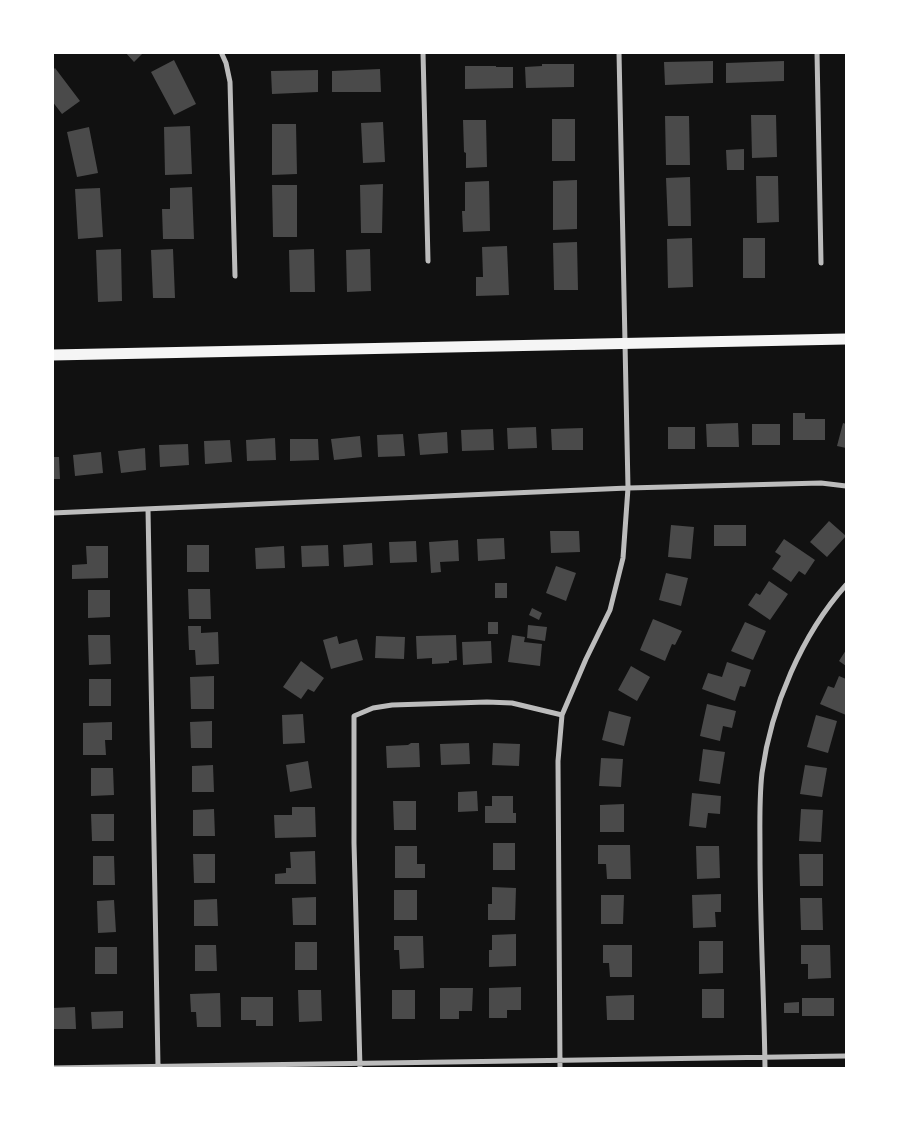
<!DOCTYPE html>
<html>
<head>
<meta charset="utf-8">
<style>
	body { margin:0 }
	#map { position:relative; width:899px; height:1121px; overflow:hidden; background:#111; font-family:Arial,sans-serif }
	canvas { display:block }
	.frame { position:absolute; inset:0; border:54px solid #fff; pointer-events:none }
</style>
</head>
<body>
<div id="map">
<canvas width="899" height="1121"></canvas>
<div class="frame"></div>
</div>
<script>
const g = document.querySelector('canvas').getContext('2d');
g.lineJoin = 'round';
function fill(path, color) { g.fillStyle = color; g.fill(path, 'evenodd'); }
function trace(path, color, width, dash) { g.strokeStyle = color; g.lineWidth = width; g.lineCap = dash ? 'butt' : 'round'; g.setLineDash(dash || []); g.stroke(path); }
fill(new Path2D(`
	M125 52H144L134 62Z
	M174 60 196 104 174 115 151 72Z
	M713 61V83L665 85 664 62Z
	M784 61V81L726 83V63Z
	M542 64H574V87L526 88 525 67 542 66Z
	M465 66H496V67H513V88L465 89Z
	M55 68 80 101 62 114 52 101V71Z
	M380 69 381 92H332V71Z
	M318 70V92L272 94 271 71Z
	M751 115H776L777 157 752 158Z
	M665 116H689L690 165H666Z
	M552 119H575V161H552Z
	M463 120H486L487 167 466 168V153L464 152Z
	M383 122 385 162 363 163 361 123Z
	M272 124H296L297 174 272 175Z
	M190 126 192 174 165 175 164 127Z
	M89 127 98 173 77 177 67 132Z
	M744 149V170H727L726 150Z
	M756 176H778L779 222 757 223Z
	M690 177 691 226H668L666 178Z
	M577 180V229L553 230V181Z
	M489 181 490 231 463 232 462 211H465V182Z
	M383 184 382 233H361L360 185Z
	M272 185H297V237H273Z
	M192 187 194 239H163L162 209H170V188Z
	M100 188 103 237 78 239 75 189Z
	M692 238 693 287 668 288 667 239Z
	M743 238H765V278H743Z
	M577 242 578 290H554L553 243Z
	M507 246 509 295 476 296V277H483L482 247Z
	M121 249 122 301 98 302 96 250Z
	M173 249 175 298H153L151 250Z
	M314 249 315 292H290L289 250Z
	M370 249 371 291 347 292 346 250Z
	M793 413H805V419H825V440H793Z
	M738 423 739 447H707L706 424Z
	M843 423 846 424V448L837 446Z
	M752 424H780V445H752Z
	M536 427 537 448 508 449 507 428Z
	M668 427H695V449H668Z
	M583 428V450H552L551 429Z
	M493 429 494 450 462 451 461 430Z
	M447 432 448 453 420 455 418 434Z
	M403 434 405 456 378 457 377 435Z
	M360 436 362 457 334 460 331 439Z
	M275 438 276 460 247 461 246 440Z
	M290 439H318L319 460 290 461Z
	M230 440 232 462 205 464 204 441Z
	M188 444 189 465 160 467 159 445Z
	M145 448 146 470 121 473 118 451Z
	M101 452 103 473 75 476 73 455Z
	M52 457H59L60 479H52Z
	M829 521 846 536 827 557 810 542Z
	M671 525 694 527 691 559 668 557Z
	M714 525H746V546H714Z
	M550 531H579L580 552 551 553Z
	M504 538 505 559 478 561 477 539Z
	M784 539 815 560 805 575 799 571 791 582 772 569 781 556 775 552Z
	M458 540 459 561 440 562 441 572 431 573 429 542Z
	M416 541 417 562 390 563 389 542Z
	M372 543 373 565 344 567 343 545Z
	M187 545H209V572H187Z
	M328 545 329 566 302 567 301 546Z
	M86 546H108V578L72 579V565L87 564Z
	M284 546 285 568 256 569 255 548Z
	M556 566 576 573 566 601 546 593Z
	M666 573 688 578 681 606 659 600Z
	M769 581 788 594 770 620 748 605 756 593 760 595Z
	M495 583H507V598H495Z
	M188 589H210L211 619H189Z
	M88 590H110V617L88 618Z
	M532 608 542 613 539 620 529 615Z
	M653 619 682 631 675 645 672 644 665 661 640 650Z
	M488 622H498V634H488Z
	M745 622 766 631 753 660 731 651Z
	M528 625 547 627 545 641 527 638Z
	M188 626H201V633L218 632 219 664 196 665 195 650H189Z
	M88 635H110L111 664 89 665Z
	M456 635 457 660 449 661V663L432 664V658L417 659 416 636Z
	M512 635 525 637 524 642 542 644 540 666 508 662Z
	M337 636 339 644 357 639 363 660 331 669 323 640Z
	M376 636 405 637 404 659 375 658Z
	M491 641 492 663 463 665 462 642Z
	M846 650V666L839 661Z
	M301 661 324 678 314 692 308 689 301 699 283 687Z
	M727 662 751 670 745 687 740 686 735 701 702 689 708 673 722 677Z
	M631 666 650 677 637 701 618 690Z
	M214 676V709H191L190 677Z
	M839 676 846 679V715L820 704 828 686 834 688Z
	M89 679H111V706H89Z
	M707 704 736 711 732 728 723 726 720 741 700 736Z
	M609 711 631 717 624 746 602 740Z
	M303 714 305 743 283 744 282 715Z
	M816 715 837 721 828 753 807 747Z
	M212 721V748H191L190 722Z
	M112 722V740H105L106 755H83V723Z
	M411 743H419L420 767 387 768 386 746 408 745Z
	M469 743 470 764 441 765 440 744Z
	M493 743 520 744 519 766 492 765Z
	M703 749 725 752 720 784 699 781Z
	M601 758 623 759 621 787 599 786Z
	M308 761 312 788 290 792 286 765Z
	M213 765 214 792H192V766Z
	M805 765 827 768 822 797 800 794Z
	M91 768H113L114 795 91 796Z
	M477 791 478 811 458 812V792Z
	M692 793 721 796 720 814 708 813 706 828 689 826Z
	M492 796H513V813H516V823H485V806H492Z
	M393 801H416V830H394Z
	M624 804V832H600V805Z
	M292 807H315L316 837 275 838 274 815H292Z
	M214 809 215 836H193V810Z
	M801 809 823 810 821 842 799 841Z
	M91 814H114V841H92Z
	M493 843H515V870H493Z
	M598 845H630L631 879H607L606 864H598Z
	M395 846H417V864H425V878H395Z
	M696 846H719L720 878 697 879Z
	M315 851 316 884H275V874L286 873V868H291L290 852Z
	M193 854H215V883H194Z
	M799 854H823V886H800Z
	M93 856H114L115 885H93Z
	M492 887 516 888 515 920H488V904H492Z
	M394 890H417V920H394Z
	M721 894V912H715L716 927 693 928 692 895Z
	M601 895H624L623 924H601Z
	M316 897V925H293L292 898Z
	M800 898H822L823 930H801Z
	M217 899 218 926H194V900Z
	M114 900 116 932 98 933 97 901Z
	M516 934V966L489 967V950H492V935Z
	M394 936H423L424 968 400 969 399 950H394Z
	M699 941H723V973L699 974Z
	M295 942H317V970H295Z
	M195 945H216L217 971H195Z
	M603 945H632V977H610L609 963H603Z
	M801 945H830L831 978 808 979V964H801Z
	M95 947H117V974H95Z
	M521 987V1010H507V1018H489V988Z
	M440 988H473L472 1011H459V1019H440Z
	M702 989H724V1018H702Z
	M298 990H321L322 1021 299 1022Z
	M392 990H415V1019H392Z
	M220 993 221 1027H197L196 1012H191L190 994Z
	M634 995V1020H607L606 996Z
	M241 997H273V1026H256V1020H241Z
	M802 998H834V1016H802Z
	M799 1002V1013H784V1003Z
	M75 1007 76 1029H52V1008Z
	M123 1011V1028L92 1029 91 1012Z`), '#4a4a4a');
trace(new Path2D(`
	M221 52 226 63 230 82 235 276
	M423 52 428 261
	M817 52 821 263
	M148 509 158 1066
	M52 513 628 488 821 483 846 486
	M52 1068 846 1056
	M360 1068 354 843V716L373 708 392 705 487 702 512 703 562 715
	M560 1068 558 761 562 715 586 659 610 610 623 558 628 488 619 52
	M765 1068C764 996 760 924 760 852 760 826 759 799 762 773 771 707 802 634 846 585`), '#bcbcbc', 5);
trace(new Path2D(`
	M52 355 846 339`), '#f5f5f5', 11);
</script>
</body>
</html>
